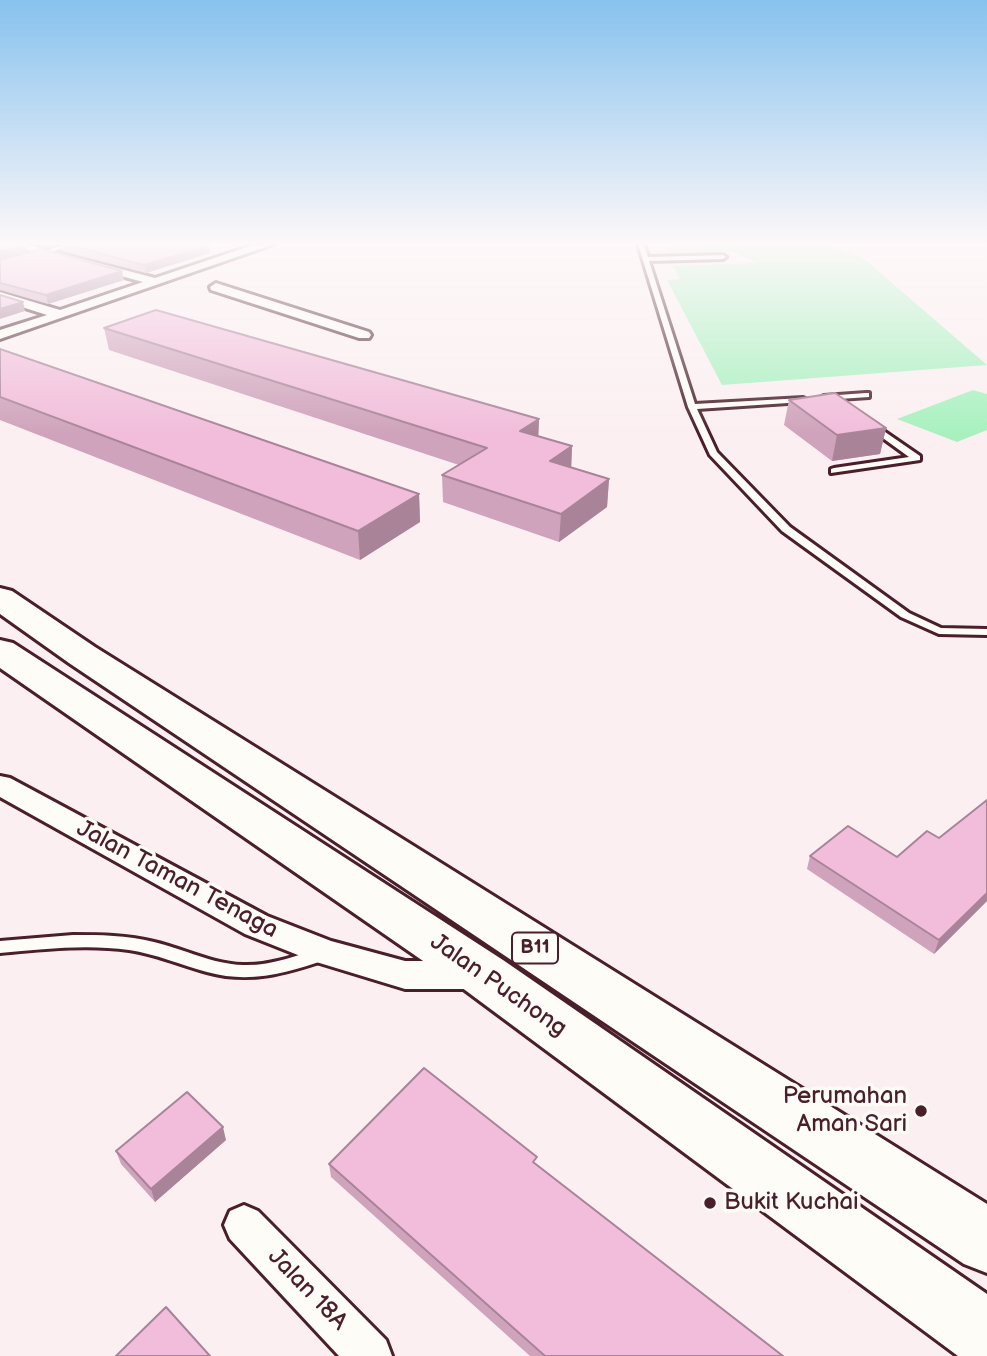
<!DOCTYPE html>
<html>
<head>
<meta charset="utf-8">
<style>
	body { margin:0 }
	canvas { display:block; background:#fbeff1 }
</style>
</head>
<body>
<canvas width="987" height="1356"></canvas>
<script>
const g = document.querySelector('canvas').getContext('2d');
g.lineJoin = 'round';
function fill(path, color) { g.fillStyle = color; g.fill(path, 'evenodd'); }
function trace(path, color, width, dash) { g.strokeStyle = color; g.lineWidth = width; g.lineCap = dash ? 'butt' : 'round'; g.setLineDash(dash || []); g.stroke(path); }
function drawText(font, color, halo, rows, align = 'center') {
  g.font = font + ' "Balsamiq Sans",sans-serif'; g.lineWidth = 7; g.setLineDash([]); g.textBaseline = 'middle'; g.strokeStyle = halo; g.fillStyle = color; for (const [text, x, y, turn = 0] of rows) {
    g.save(); g.translate(x, y); g.rotate((+turn || 0) * Math.PI / 180); g.textAlign = isNaN(turn) ? turn : align; if (halo) g.strokeText(text, 0, 0); g.fillText(text, 0, 0); g.restore();
  }
}
fill(new Path2D(`
	M823 244 862 257 987 365 722 385 667 280 680 279 673 266 757 263 735 252 668 253 670 247Z
	M973 390 987 394V430L957 442 897 419Z`), '#a8f1bf');
const lane = new Path2D(`
	M67 244H77L37 256 34 254Z
	M638 244H644L648 257 723 255 726 257 723 259 649 261 695 404 803 398 807 400 803 402 697 409 717 452 790 527 909 613 941 628 987 629V635L939 634 901 617 782 531 710 455 688 407Z
	M866 393H869V397L824 400 820 398 824 396Z
	M872 423 920 456V460L831 473V469L834 468 909 457 869 428V424Z
	M73 935C100 935 127 935 154 942 184 949 212 964 243 965 271 966 296 956 322 947L328 949 330 954 328 959C287 973 250 984 207 972 181 965 156 954 129 950 86 944 43 949 0 953V941Z`);
const street = new Path2D(`
	M5 244H25L155 278 256 244H274L0 339V330L47 315 0 300V292L60 310 143 282Z
	M216 283 369 332 371 335 369 338H359L211 290 210 287Z
	M0 776 10 778 267 916 331 941 405 961H477L489 965 494 975 489 985 477 989H405L313 961 245 934 0 797Z
	M244 1205 258 1211 386 1340 392 1356H339L230 1239 224 1225 230 1211Z`);
const primary = new Path2D(`
	M0 588 12 591 95 647 987 1204V1273L964 1264 69 663 0 614Z
	M0 640 13 643 503 960 987 1294V1356H958L465 990 0 668Z`);
trace(lane, '#4a1f2b', 6);
trace(street, '#4a1f2b', 6);
trace(primary, '#4a1f2b', 6);
fill(lane, '#fdfcf7');
fill(street, '#fdfcf7');
fill(primary, '#fdfcf7');
fill(new Path2D(`
	M0 244 25 245 27 253 124 280 48 304 0 290Z
	M36 244H204L210 253 146 273 62 251 61 244 47 247Z
	M104 328 539 419 538 437 572 446 571 468 609 479 607 507 559 542 443 502 442 475 459 465 109 350Z
	M0 349 419 494 420 522 360 560 0 420Z
	M789 400 886 428 880 454 832 461 784 425Z
	M987 800V901L934 954 807 869 810 856 897 857 939 838Z
	M226 1140 155 1202 121 1164 116 1151Z
	M329 1164H536L783 1356H530L331 1177Z`), '#cfa3bb');
fill(new Path2D(`
	M46 244H61L47 247Z
	M25 245 27 253 0 260V252Z
	M209 246 210 253 146 273 144 265Z
	M122 271 124 280 48 304 46 295Z
	M23 302 25 311 0 319V309Z
	M539 419 538 445 520 431Z
	M886 428 880 454 832 461 837 435Z
	M572 446 571 473 550 461Z
	M609 479 607 507 559 542 561 514Z
	M419 494 420 522 360 560 358 531Z
	M987 893V901L934 954 939 940Z
	M223 1127 226 1140 155 1202 151 1189Z`), '#a98499');
const building = new Path2D(`
	M0 244H22L25 245 0 252Z
	M64 244H204L209 246 144 265Z
	M41 249 122 271 46 295 0 283V260Z
	M0 295 23 302 0 309Z
	M156 310 539 419 520 431 572 446 550 461 609 479 561 514 442 475 487 448 104 328Z
	M0 349 419 494 358 531 0 397Z
	M835 393 886 428 837 435 789 400Z
	M987 800V893L939 940 810 856 848 826 897 857 927 831 939 838Z
	M424 1068 537 1157 533 1162 783 1356H545L329 1164Z
	M187 1092 223 1127 151 1189 116 1151Z
	M166 1307 210 1356H116Z`);
fill(building, '#f1bdda');
trace(building, '#a98499', 2);
const sky = g.createLinearGradient(0, 0, 0, 434);
sky.addColorStop(0, '#87c2ee');
sky.addColorStop(0.56, '#fdf8f9');
sky.addColorStop(1, '#fdf8f900');
g.fillStyle = sky;
g.fillRect(0, 0, 987, 434);
for (const [x, y, r, color] of [
	[921,1111,7,"#4a1f2b"],
	[710,1203,7,"#4a1f2b"]
]) { const dot = new Path2D(); dot.arc(x, y, r, 0, 2 * Math.PI); g.fillStyle = color; g.fill(dot); trace(dot, '#fdfcf7', 2.5); }
for (const [x, y, w] of [
	[535,948,46]
]) { const box = new Path2D(); box.roundRect(x - w / 2, y - 15.5, w, 31, 5); g.fillStyle = '#fdfcf7'; g.fill(box); trace(box, '#4a1f2b', 2); }
drawText('bold 19px', '#4a1f2b', null, [
	["B11",535,948]
]);
drawText('24px', '#4a1f2b', '#fdfcf7', [
	["Jalan Taman Tenaga",177,880,28],
	["Jalan Puchong",498,986,35],
	["Jalan 18A",307,1290,46]
]);
drawText('24px', '#4a1f2b', '#fdfcf7', [
	["Perumahan",907,1097],
	["Aman Sari",907,1125],
	["Bukit Kuchai",724,1203,"left"]
], 'right');
</script>
</body>
</html>
